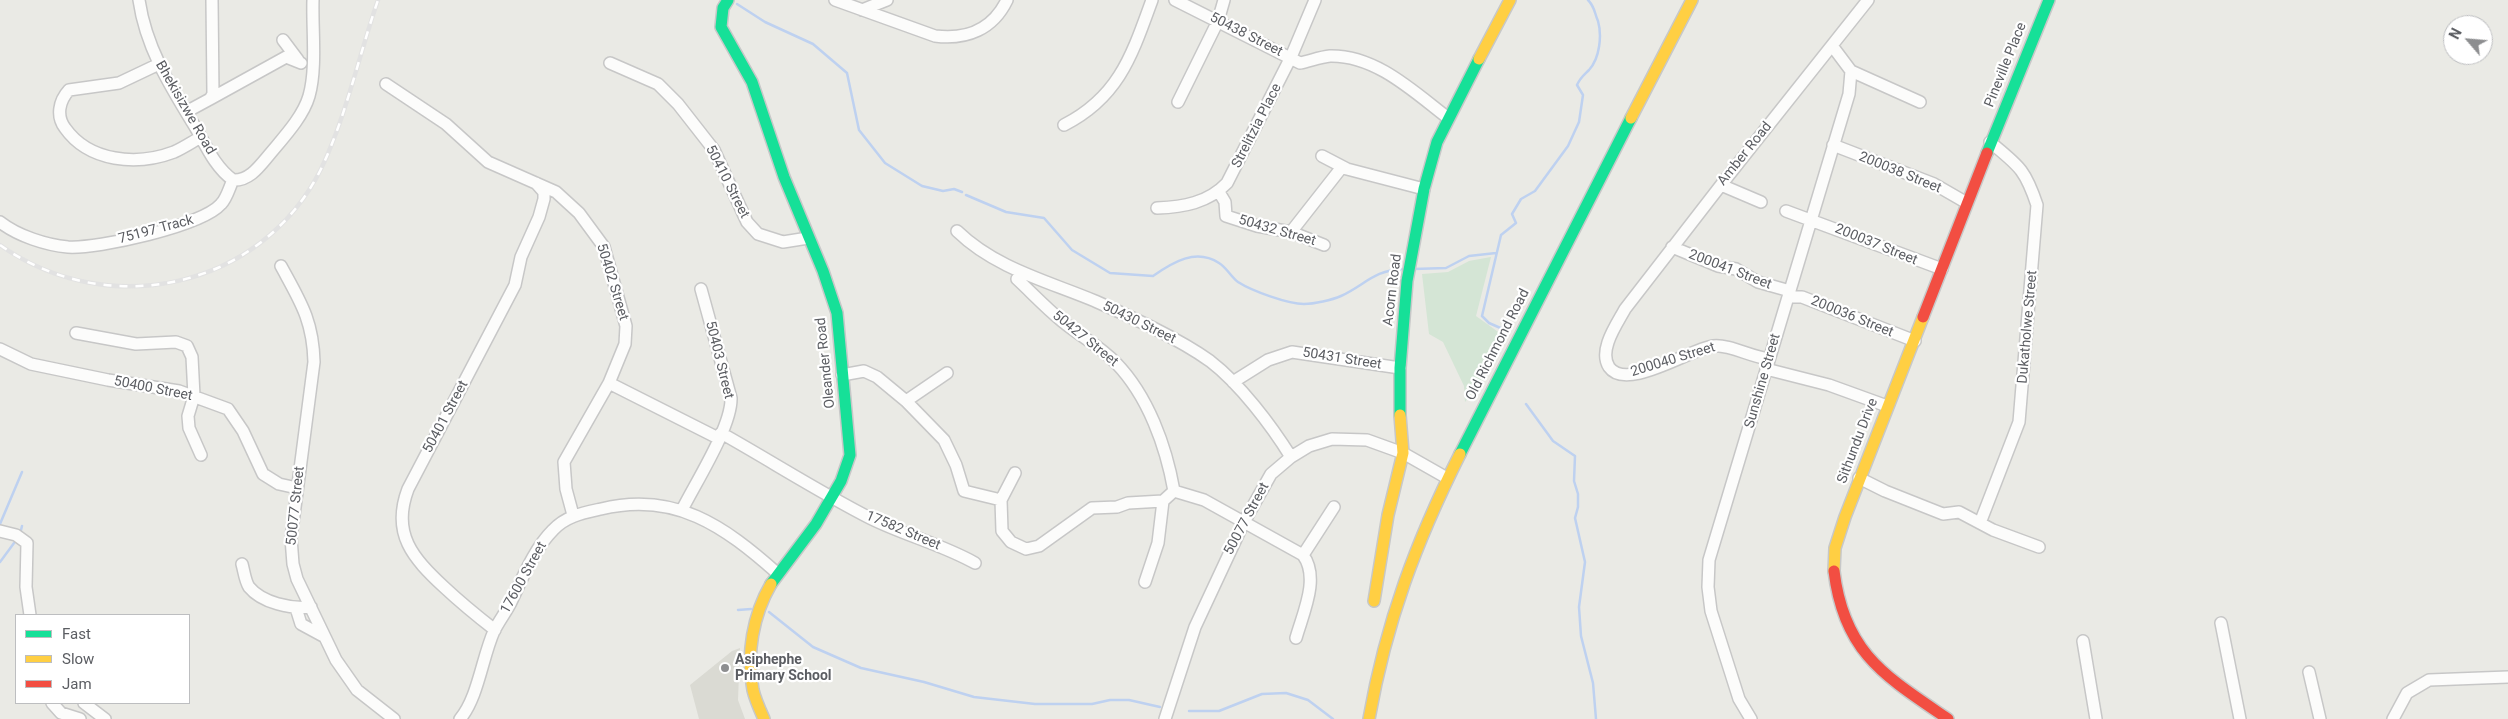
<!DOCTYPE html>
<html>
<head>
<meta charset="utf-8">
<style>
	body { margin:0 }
	#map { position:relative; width:2508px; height:719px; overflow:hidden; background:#eaeae5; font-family:Roboto,sans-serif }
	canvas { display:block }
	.legend { position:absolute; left:15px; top:614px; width:175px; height:90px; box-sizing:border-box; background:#fff; border:1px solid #bdbec0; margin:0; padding:6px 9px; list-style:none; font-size:15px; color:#5b5d62 }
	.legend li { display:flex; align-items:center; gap:10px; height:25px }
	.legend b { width:25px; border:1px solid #bdbec0 }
	.north { position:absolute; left:2443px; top:15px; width:50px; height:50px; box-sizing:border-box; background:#fff; border:1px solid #bdbec0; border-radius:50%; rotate:297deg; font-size:14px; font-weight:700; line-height:20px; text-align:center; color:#5b5d62 }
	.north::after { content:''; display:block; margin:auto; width:18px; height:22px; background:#8d8e90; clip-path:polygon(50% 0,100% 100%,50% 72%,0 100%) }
</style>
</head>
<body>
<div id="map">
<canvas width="2508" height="719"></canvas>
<ul class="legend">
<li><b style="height:6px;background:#16e098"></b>Fast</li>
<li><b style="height:6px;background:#ffcf43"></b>Slow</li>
<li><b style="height:6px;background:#f24e42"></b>Jam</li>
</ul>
<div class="north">N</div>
</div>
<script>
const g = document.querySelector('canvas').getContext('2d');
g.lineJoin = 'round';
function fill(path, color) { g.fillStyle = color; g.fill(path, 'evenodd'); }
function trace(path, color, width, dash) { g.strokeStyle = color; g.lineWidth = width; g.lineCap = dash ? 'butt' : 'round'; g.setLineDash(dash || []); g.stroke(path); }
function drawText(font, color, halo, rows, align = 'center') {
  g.font = font + ' Roboto,sans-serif'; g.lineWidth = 4.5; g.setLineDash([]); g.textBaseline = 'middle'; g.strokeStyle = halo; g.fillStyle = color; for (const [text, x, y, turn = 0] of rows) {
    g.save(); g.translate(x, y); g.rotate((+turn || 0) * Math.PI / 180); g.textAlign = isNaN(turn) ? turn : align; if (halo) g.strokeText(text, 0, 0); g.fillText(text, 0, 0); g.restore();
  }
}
fill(new Path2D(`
	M740 648 738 700 745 719H699L690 685 732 651Z`), '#dadad3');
fill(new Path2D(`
	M1491 257 1476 316 1501 334 1481 380 1465 402 1464 386 1443 342 1429 334 1422 274 1448 272 1469 261Z`), '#d4e5d5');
trace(new Path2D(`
	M737 4 765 22 813 44 847 73 859 130 885 163 922 186 943 191 954 189 962 192
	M966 195 1006 212 1044 218 1072 250 1110 273 1153 276C1173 262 1196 248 1219 263 1227 268 1231 277 1238 282 1252 291 1288 304 1304 304 1314 304 1332 300 1341 296 1365 285 1374 270 1403 269
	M1414 269 1446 268 1469 256 1496 253
	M1505 330 1489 323 1482 316 1501 235 1516 223 1512 214 1521 199 1535 191 1568 146 1579 122 1583 95 1577 85C1580 78 1583 76 1589 70 1600 58 1602 35 1598 21 1594 12 1595 7 1588 0
	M1526 404 1553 441 1575 456 1574 481 1578 494V507L1575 518 1585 562 1579 607 1581 636 1593 683 1596 719
	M0 524 22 472
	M20 534 22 526
	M0 562 17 539
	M738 610 751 609
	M769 612 813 647 861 668 924 682 974 697 1035 704H1092L1110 700H1129L1160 707
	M1189 711H1219L1262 694 1286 693 1308 700 1333 719`), '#bed1f0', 2.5);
const street = new Path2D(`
	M139 0C146 49 172 89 197 130 207 148 216 168 233 180
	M835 0 935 36C967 40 993 29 1007 0
	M1175 0 1300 63C1310 61 1320 57 1330 56 1376 55 1414 92 1448 118
	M862 10 887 0
	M283 40 298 60
	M610 63 658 84 678 104 714 150 747 222 758 234 783 242 808 238
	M159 64 119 83 69 90C59 101 56 116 65 128 89 162 137 166 174 152 183 148 192 142 201 137
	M1851 71 1920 102
	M386 84 446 124 488 162 556 192 579 213 604 247 626 326 625 344 609 383 564 462 566 489 573 515
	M210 99 286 57 301 63
	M1178 102 1218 21 1224 0
	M186 112 210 99 213 94 212 0
	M1064 125C1119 97 1132 55 1152 0
	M1833 145 1934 184 1967 203
	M1322 156 1347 169 1424 189
	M233 180C249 181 259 167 269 155 283 138 303 117 309 96 317 68 312 29 313 0
	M1721 185 1761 202
	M1219 192 1225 202 1226 216 1257 226 1291 232 1324 245
	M1157 208C1183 207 1208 203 1227 183L1291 57 1315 0
	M1786 211 1942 269
	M0 222C18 236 46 245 68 247 98 249 202 226 221 204 227 198 229 188 233 180
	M957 231C995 268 1047 281 1095 301 1131 317 1178 338 1210 361 1240 384 1271 425 1291 457
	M1291 232 1342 167
	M1672 247 1718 266 1736 269 1758 282 1790 291
	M281 266C300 301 313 320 314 362L291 538 293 564 297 579 336 660 357 690 394 719
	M1022 274 1017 279C1032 293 1046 308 1062 321 1080 336 1100 346 1116 363 1148 396 1166 446 1174 491
	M1788 297H1802L1915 341
	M76 333 136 344 176 342 187 346 192 357 194 396 188 416 189 428 201 455
	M0 349 31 364 108 380 179 391 228 409 243 431 263 474 279 484 297 488
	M1769 359C1751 357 1729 344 1713 346 1690 349 1626 392 1609 367 1598 350 1617 324 1625 309L1721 185 1868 0
	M1766 369 1829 385 1887 406
	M842 375 864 371 877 377 906 401 944 440 956 465 964 491 1001 500
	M1233 382 1268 360 1292 352 1400 368
	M609 383 718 438
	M906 401 947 373
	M721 433C771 461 819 492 870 518 904 535 941 544 975 563
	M1015 473 1001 500 1002 531 1011 542 1026 549 1039 546 1092 508 1117 507 1128 503 1163 501 1174 491
	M1859 478 1885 491 1943 514 1959 512 1993 530 2039 547
	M1174 491 1204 500 1303 555C1320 578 1303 613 1296 638
	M682 510C696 482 732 426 731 398L701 289
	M1980 523 2019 422 2037 205C2025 169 2019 166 1990 142
	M0 531 16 535 27 543 26 587 30 615
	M1303 555 1334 507
	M242 564C244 571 245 581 249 587 262 603 291 609 311 607
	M1145 582 1158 543 1163 501
	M296 608 301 624 325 637
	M2221 623 2240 719
	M495 630C477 616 460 602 444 587 413 558 391 534 408 489L515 285 521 257 539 217 544 199V192L536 183
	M2083 641 2096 719
	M2309 672 2320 719
	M52 703 61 713 80 719
	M84 703 105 719
	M460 719C478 698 482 658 494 631 499 621 506 612 511 602 523 577 534 549 553 530 566 516 583 513 601 509 675 491 724 526 777 573
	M1165 719 1195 627 1244 522 1271 474 1291 457 1309 446 1332 439 1367 440 1403 453 1447 478
	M1751 719 1739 699 1711 611 1708 587 1709 560 1849 94 1851 71 1833 47
	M2393 719 2407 693 2429 680 2508 677`);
const fast = new Path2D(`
	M728 0 723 8 721 27 752 82 784 177 823 271 837 313 850 455 841 481 816 524 771 584
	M1987 153 2049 0
	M1400 415V368L1407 281 1424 189 1437 142 1479 59
	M1460 454 1631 118`);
const slow = new Path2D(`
	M1479 59 1510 0
	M1631 118 1692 0
	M1834 571 1835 548 1845 517 1923 317
	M1374 601 1388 515 1403 453 1400 415
	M764 719C760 710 755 699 753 690 746 654 753 615 771 584
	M1369 719C1386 622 1416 542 1460 454`);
const jam = new Path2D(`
	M1923 317 1987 153
	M1834 571C1844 653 1885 676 1948 719`);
trace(street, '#c7c7c7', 14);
trace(fast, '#c7c8c8', 14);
trace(slow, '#c7c8c8', 14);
trace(jam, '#c7c8c8', 14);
trace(street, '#fcfcfb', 11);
trace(fast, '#16e098', 11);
trace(slow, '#ffcf43', 11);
trace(jam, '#f24e42', 11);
const rail = new Path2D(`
	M0 245C107 321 261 290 321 169 346 117 359 55 378 0`);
trace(rail, '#e2e2e2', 4.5);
trace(rail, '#fff', 2.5, [8]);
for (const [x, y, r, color] of [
	[725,668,5,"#8d8e90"]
]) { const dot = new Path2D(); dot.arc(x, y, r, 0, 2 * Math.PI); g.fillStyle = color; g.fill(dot); trace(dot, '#fff', 2); }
drawText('14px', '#5b5d62', '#fff', [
	["50438 Street",1246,35,27],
	["Pineville Place",2006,65,-68],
	["Bhekisizwe Road",185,108,60],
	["Strelitzia Place",1257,126,-63],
	["Amber Road",1745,154,-51],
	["200038 Street",1900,173,22],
	["50410 Street",727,182,63],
	["75197 Track",156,230,-15],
	["50432 Street",1277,231,16],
	["200037 Street",1876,245,22],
	["200041 Street",1730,270,21],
	["50402 Street",612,282,73],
	["Acorn Road",1393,290,-83],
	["200036 Street",1852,317,22],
	["50430 Street",1139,323,26],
	["Dukatholwe Street",2028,327,-85],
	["50427 Street",1085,339,39],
	["Old Richmond Road",1498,345,-63],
	["50431 Street",1342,359,9],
	["50403 Street",719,360,76],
	["200040 Street",1673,360,-17],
	["Oleander Road",826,363,-96],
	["Sunshine Street",1763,381,-74],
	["50400 Street",153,389,11],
	["50401 Street",446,417,-62],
	["Sithundu Drive",1858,441,-69],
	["50077 Street",296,506,-84],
	["50077 Street",1247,519,-62],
	["17582 Street",903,531,23],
	["17600 Street",524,578,-61]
]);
drawText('bold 14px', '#5b5d62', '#fff', [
	["Asiphephe",735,660],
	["Primary School",735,676]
], 'left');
</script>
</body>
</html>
